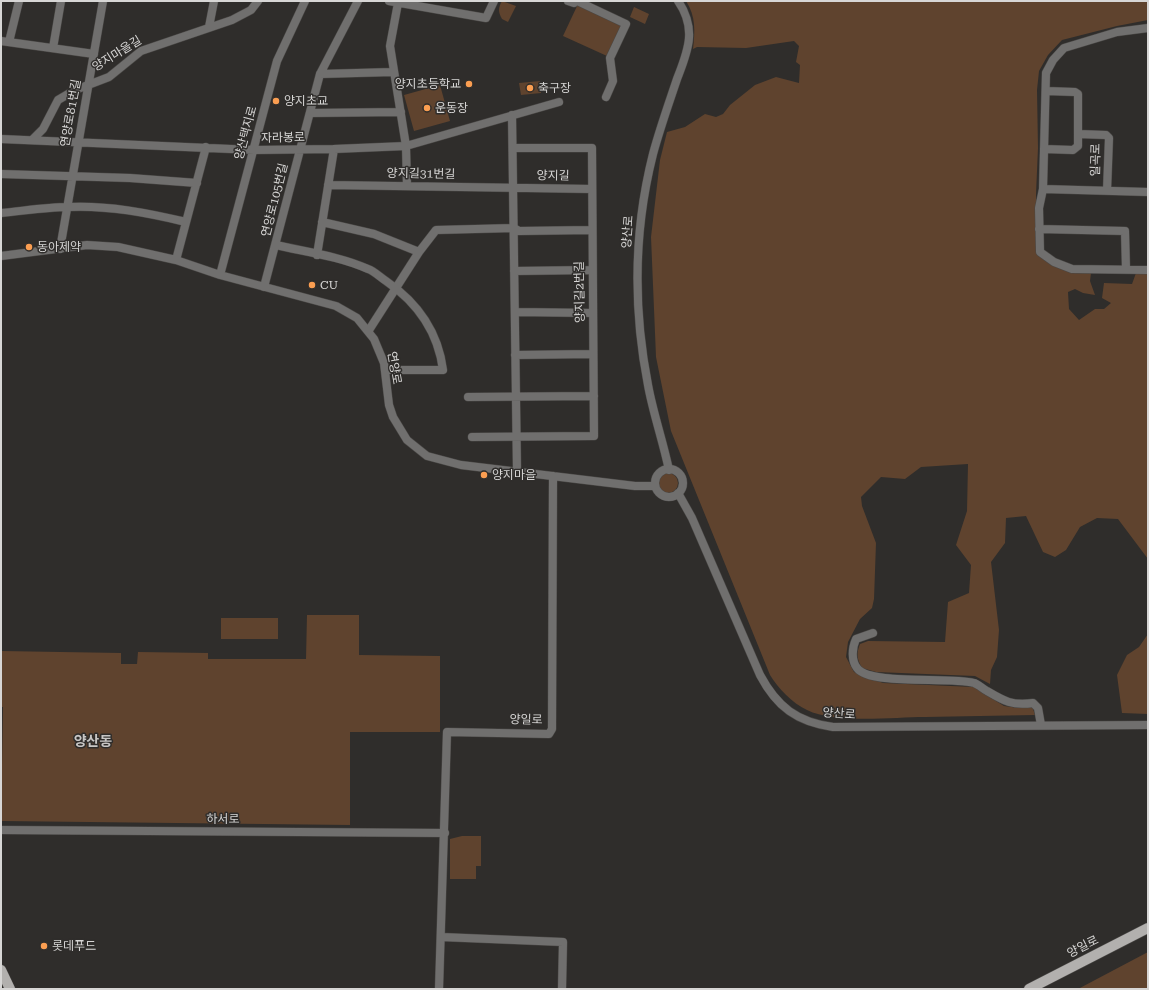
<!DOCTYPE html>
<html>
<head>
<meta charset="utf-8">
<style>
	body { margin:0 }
	#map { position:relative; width:1149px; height:990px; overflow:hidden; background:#2f2d2b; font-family:"Roboto Serif",serif }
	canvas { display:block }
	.frame { position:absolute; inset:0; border:2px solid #d7d6d5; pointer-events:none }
</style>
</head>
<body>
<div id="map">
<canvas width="1149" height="990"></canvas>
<div class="frame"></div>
</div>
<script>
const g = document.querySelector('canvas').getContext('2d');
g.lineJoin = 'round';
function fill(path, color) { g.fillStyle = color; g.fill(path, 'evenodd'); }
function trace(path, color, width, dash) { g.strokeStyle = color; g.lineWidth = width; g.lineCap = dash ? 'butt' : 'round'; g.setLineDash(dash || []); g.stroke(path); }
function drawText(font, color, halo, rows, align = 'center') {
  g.font = font + ' "Roboto Serif","Noto Sans KR",serif'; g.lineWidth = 3; g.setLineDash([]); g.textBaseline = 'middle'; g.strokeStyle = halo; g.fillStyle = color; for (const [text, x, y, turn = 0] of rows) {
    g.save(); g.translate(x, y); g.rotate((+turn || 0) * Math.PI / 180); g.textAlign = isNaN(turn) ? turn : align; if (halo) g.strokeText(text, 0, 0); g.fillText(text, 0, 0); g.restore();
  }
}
fill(new Path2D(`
	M502 1 516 6 508 22 502 19C498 12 498 8 502 1Z
	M686 1H1148V20L1117 26 1062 40 1048 55 1039 71 1037 90 1038 148 1036 194 1037 254C1056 268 1067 273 1091 273L1090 281 1095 295 1083 293 1075 289 1068 292 1069 309 1079 320 1095 309H1104L1111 303 1102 298 1104 283 1132 284 1136 273 1148 274V559L1118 519 1097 518 1080 527 1066 550 1055 557 1043 552 1026 516 1006 518 1005 543 991 562 999 630 997 657 991 670 990 684 975 676 876 672 862 668C857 659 856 654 860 644L868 641 945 642 948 602 969 593 971 565 956 545 967 511 968 464 921 467 905 479 881 477 861 497 862 506 876 543 874 599 872 608 860 619 848 642 846 657 854 672 883 683 974 687 1004 706 1019 708 1032 706 1035 715C998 716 961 716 925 717 893 717 835 724 807 710 792 703 778 688 770 675L671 431 656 357 651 237 660 160 667 132 685 127 705 114 716 117 723 114 730 105 755 85 776 77 799 83 800 65 796 62 799 46 794 41 746 48 697 47 693 49C695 32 696 16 686 1Z
	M578 4 622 25 607 56 563 36Z
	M634 7 649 14 645 24 630 17Z
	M540 81 541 93 521 95 519 83Z
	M440 85 450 121 414 131 404 95Z
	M658 483a10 10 0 1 1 20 0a10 10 0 1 1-20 0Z
	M307 615H359V655L440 656V732H350V825L1 821 3 707H1V651L121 653V664H137L138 652 208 653V659H306Z
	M221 618H278V639H221Z
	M1148 634V714L1122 713 1117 675 1127 655 1139 647Z
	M462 836H481V866H476V879H450V839Z
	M1148 952V989H1078Z`), '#5f432e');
const minor = new Path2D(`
	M389 1 486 18 494 1
	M568 1 574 3 575 1
	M577 1 626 24 610 58 613 81 606 97
	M398 3 390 46 406 146 407 186
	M209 27 214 1
	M1148 28 1117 32 1064 48 1053 60 1046 73 1043 189 1039 208 1040 252 1054 262 1072 269 1148 270
	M1 41 94 54
	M9 42 19 1
	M53 48 61 1
	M320 74 393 72
	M310 113 401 112
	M512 115 517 470
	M1078 134 1106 135 1109 138 1107 191
	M1 139 254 150 334 149 406 146 559 102
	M33 139 43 129 58 100 75 90 109 77 141 51 232 20 251 10 258 1
	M1044 149 1073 150 1078 146V94L1075 92 1046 91
	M1 174 130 178 197 183
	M328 185 592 189
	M1043 189 1148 192
	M1 213C23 211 46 207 68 207 108 205 148 213 186 222
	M322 222 374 234 419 252
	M1039 229 1125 231 1126 269
	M276 245C306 252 339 256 368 269 374 271 380 277 386 281 418 303 438 331 443 370H385
	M60 249 103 1
	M317 255 334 149
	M1 256 87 245 118 247 176 260 220 275 336 306 357 318 374 339 384 363 389 405 393 417 407 440 427 456 461 465 635 486H655
	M176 260 206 147
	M514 271 592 270
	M220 275 277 61 305 1
	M264 287 320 74 358 1
	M515 312 593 313
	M369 330 419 252 436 230 514 228 519 231 592 230
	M515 355 593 354
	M468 397 594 396
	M472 437 594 436 592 148H513
	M655 483a14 14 0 1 1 28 0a14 14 0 1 1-28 0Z
	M669 470C663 441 653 413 648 385 633 308 634 229 653 154 660 128 669 103 677 79 682 66 688 52 689 38 690 25 685 11 678 1
	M678 493 692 518 760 675C777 707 797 722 833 727L1148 725
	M873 633 856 639C852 648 851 660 857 668 870 686 950 676 974 683 978 684 983 689 987 691 1004 701 1012 706 1033 703L1038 708 1041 725
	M1 830 445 833
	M441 937 563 942 562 989
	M439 989 447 732 549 734 552 729 553 476`);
const major = new Path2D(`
	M1 970 10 989
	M1029 989 1148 928`);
trace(minor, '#4a4846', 9);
trace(major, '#4a4846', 11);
trace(minor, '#706f6e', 8);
trace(major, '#b2b0ae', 10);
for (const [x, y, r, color] of [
	[469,84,4,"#fb9e51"],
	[530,88,4,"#fb9e51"],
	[276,101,4,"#fb9e51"],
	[427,108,4,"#fb9e51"],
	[29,247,4,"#fb9e51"],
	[312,285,4,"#fb9e51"],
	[484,475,4,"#fb9e51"],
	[44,946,4,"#fb9e51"]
]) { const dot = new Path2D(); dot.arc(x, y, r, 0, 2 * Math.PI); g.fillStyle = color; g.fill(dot); trace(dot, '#2f2d2b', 1.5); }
drawText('12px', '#d7d6d5', '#2f2d2b', [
	["양지마을길",117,54,-32],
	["연양로81번길",71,113,-80],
	["양산택지로",246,133,-75],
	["자라봉로",283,138,-1],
	["일곡로",1096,160,-89],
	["양지길31번길",421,174,1],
	["양지길",553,176,1],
	["연양로105번길",275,200,-76],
	["양산로",628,232,-86],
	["양지길2번길",580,292,-91],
	["연양로",394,368,80],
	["양산로",839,714,4],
	["양일로",526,720,1],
	["하서로",223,819],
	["양일로",1083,947,-27]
]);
drawText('12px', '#d7d6d5', '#2f2d2b', [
	["양지초등학교",461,84,"right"],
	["축구장",538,88],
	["양지초교",284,101],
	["운동장",435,108],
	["동아제약",37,247],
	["CU",320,285],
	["양지마을",492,475],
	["롯데푸드",52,946]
], 'left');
drawText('bold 14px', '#c8c6c4', '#2f2d2b', [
	["양산동",93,742]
]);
</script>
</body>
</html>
